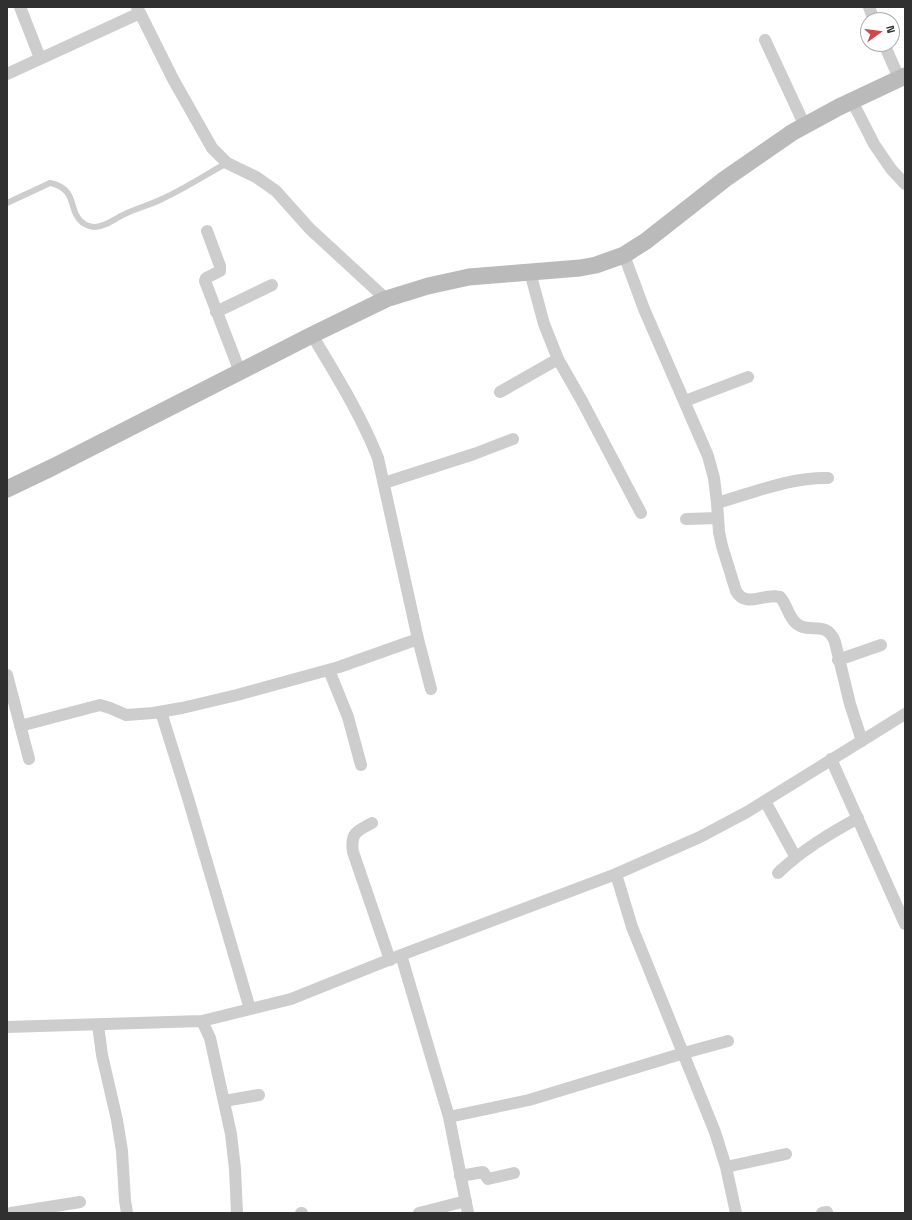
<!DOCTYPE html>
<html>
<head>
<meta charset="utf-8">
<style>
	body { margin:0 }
	#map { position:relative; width:912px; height:1220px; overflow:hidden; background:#fff; font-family:"Space Grotesk",sans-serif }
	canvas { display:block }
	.frame { position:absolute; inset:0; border:8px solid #303030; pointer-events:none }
	.north { position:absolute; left:860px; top:12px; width:40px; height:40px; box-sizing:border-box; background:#fff; border:1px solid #acacac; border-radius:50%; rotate:76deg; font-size:11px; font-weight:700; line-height:16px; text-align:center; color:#303030 }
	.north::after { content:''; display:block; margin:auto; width:14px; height:18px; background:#d2484a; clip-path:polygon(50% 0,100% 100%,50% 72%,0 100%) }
</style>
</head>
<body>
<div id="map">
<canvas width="912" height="1220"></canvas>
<div class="frame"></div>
<div class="north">N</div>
</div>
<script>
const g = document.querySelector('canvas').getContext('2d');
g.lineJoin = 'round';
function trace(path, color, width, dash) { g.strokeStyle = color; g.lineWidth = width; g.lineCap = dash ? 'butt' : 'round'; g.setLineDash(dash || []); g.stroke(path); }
trace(new Path2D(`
	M7 203 50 183C79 189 67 211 83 223 85 225 92 227 94 227 106 227 115 218 125 214 137 208 150 205 162 199 184 189 205 175 227 163`), '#cdcdcd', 6);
trace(new Path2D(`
	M20 7 40 58
	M137 7 173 79 212 148 227 163 256 177 276 191 310 229 386 299
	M869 7 874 20
	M765 40 805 126
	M884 44 899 78
	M7 74 140 13
	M852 101 874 144 891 169 905 184
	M207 231 220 266V271L206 278 205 281 240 372
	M624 255 644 309 708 456 714 478 717 503 719 532 722 546 736 591C746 609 765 592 780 597 787 604 788 617 797 624 810 634 827 620 835 642L850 704 862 741
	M530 272 544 324 558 359 582 401 641 513
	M216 312 272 285
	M312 335C336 375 361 415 378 458L418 639 431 689
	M500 392 558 359
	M685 401 748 377
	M384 483 474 454 513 439
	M717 503C753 493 790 477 828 478
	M686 519 718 518
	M838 660 881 645
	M329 670 348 717 361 765
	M7 675 29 759
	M161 712 188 798 250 1009
	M20 726 100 705 110 708 126 715 153 713 182 708 237 695 339 667 418 639
	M831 759 905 924
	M765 801 795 856
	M372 823C356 831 350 834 353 852L390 960
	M778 873C802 850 829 834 858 818
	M616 874 632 927 715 1132 726 1167 736 1213
	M401 955 449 1117 468 1213
	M202 1021 210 1038 231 1134 235 1169 237 1213
	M98 1025 102 1055 117 1120 122 1151 125 1200 127 1213
	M7 1027 202 1021 291 999 401 955 616 874 700 837 747 812 905 714
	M224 1101 259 1095
	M449 1117 529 1100 684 1053 728 1041
	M726 1167 786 1154
	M460 1176 483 1172 488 1179 514 1173
	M11 1213 80 1202
	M301 1213H302
	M419 1213 466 1201
	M822 1213 827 1212`), '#cdcdcd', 12);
trace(new Path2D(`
	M7 489 53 467 312 335 386 299 428 286 469 277 580 268 596 265 624 255 646 241 725 179 793 132 839 107 905 76`), '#bababa', 17);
</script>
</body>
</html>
